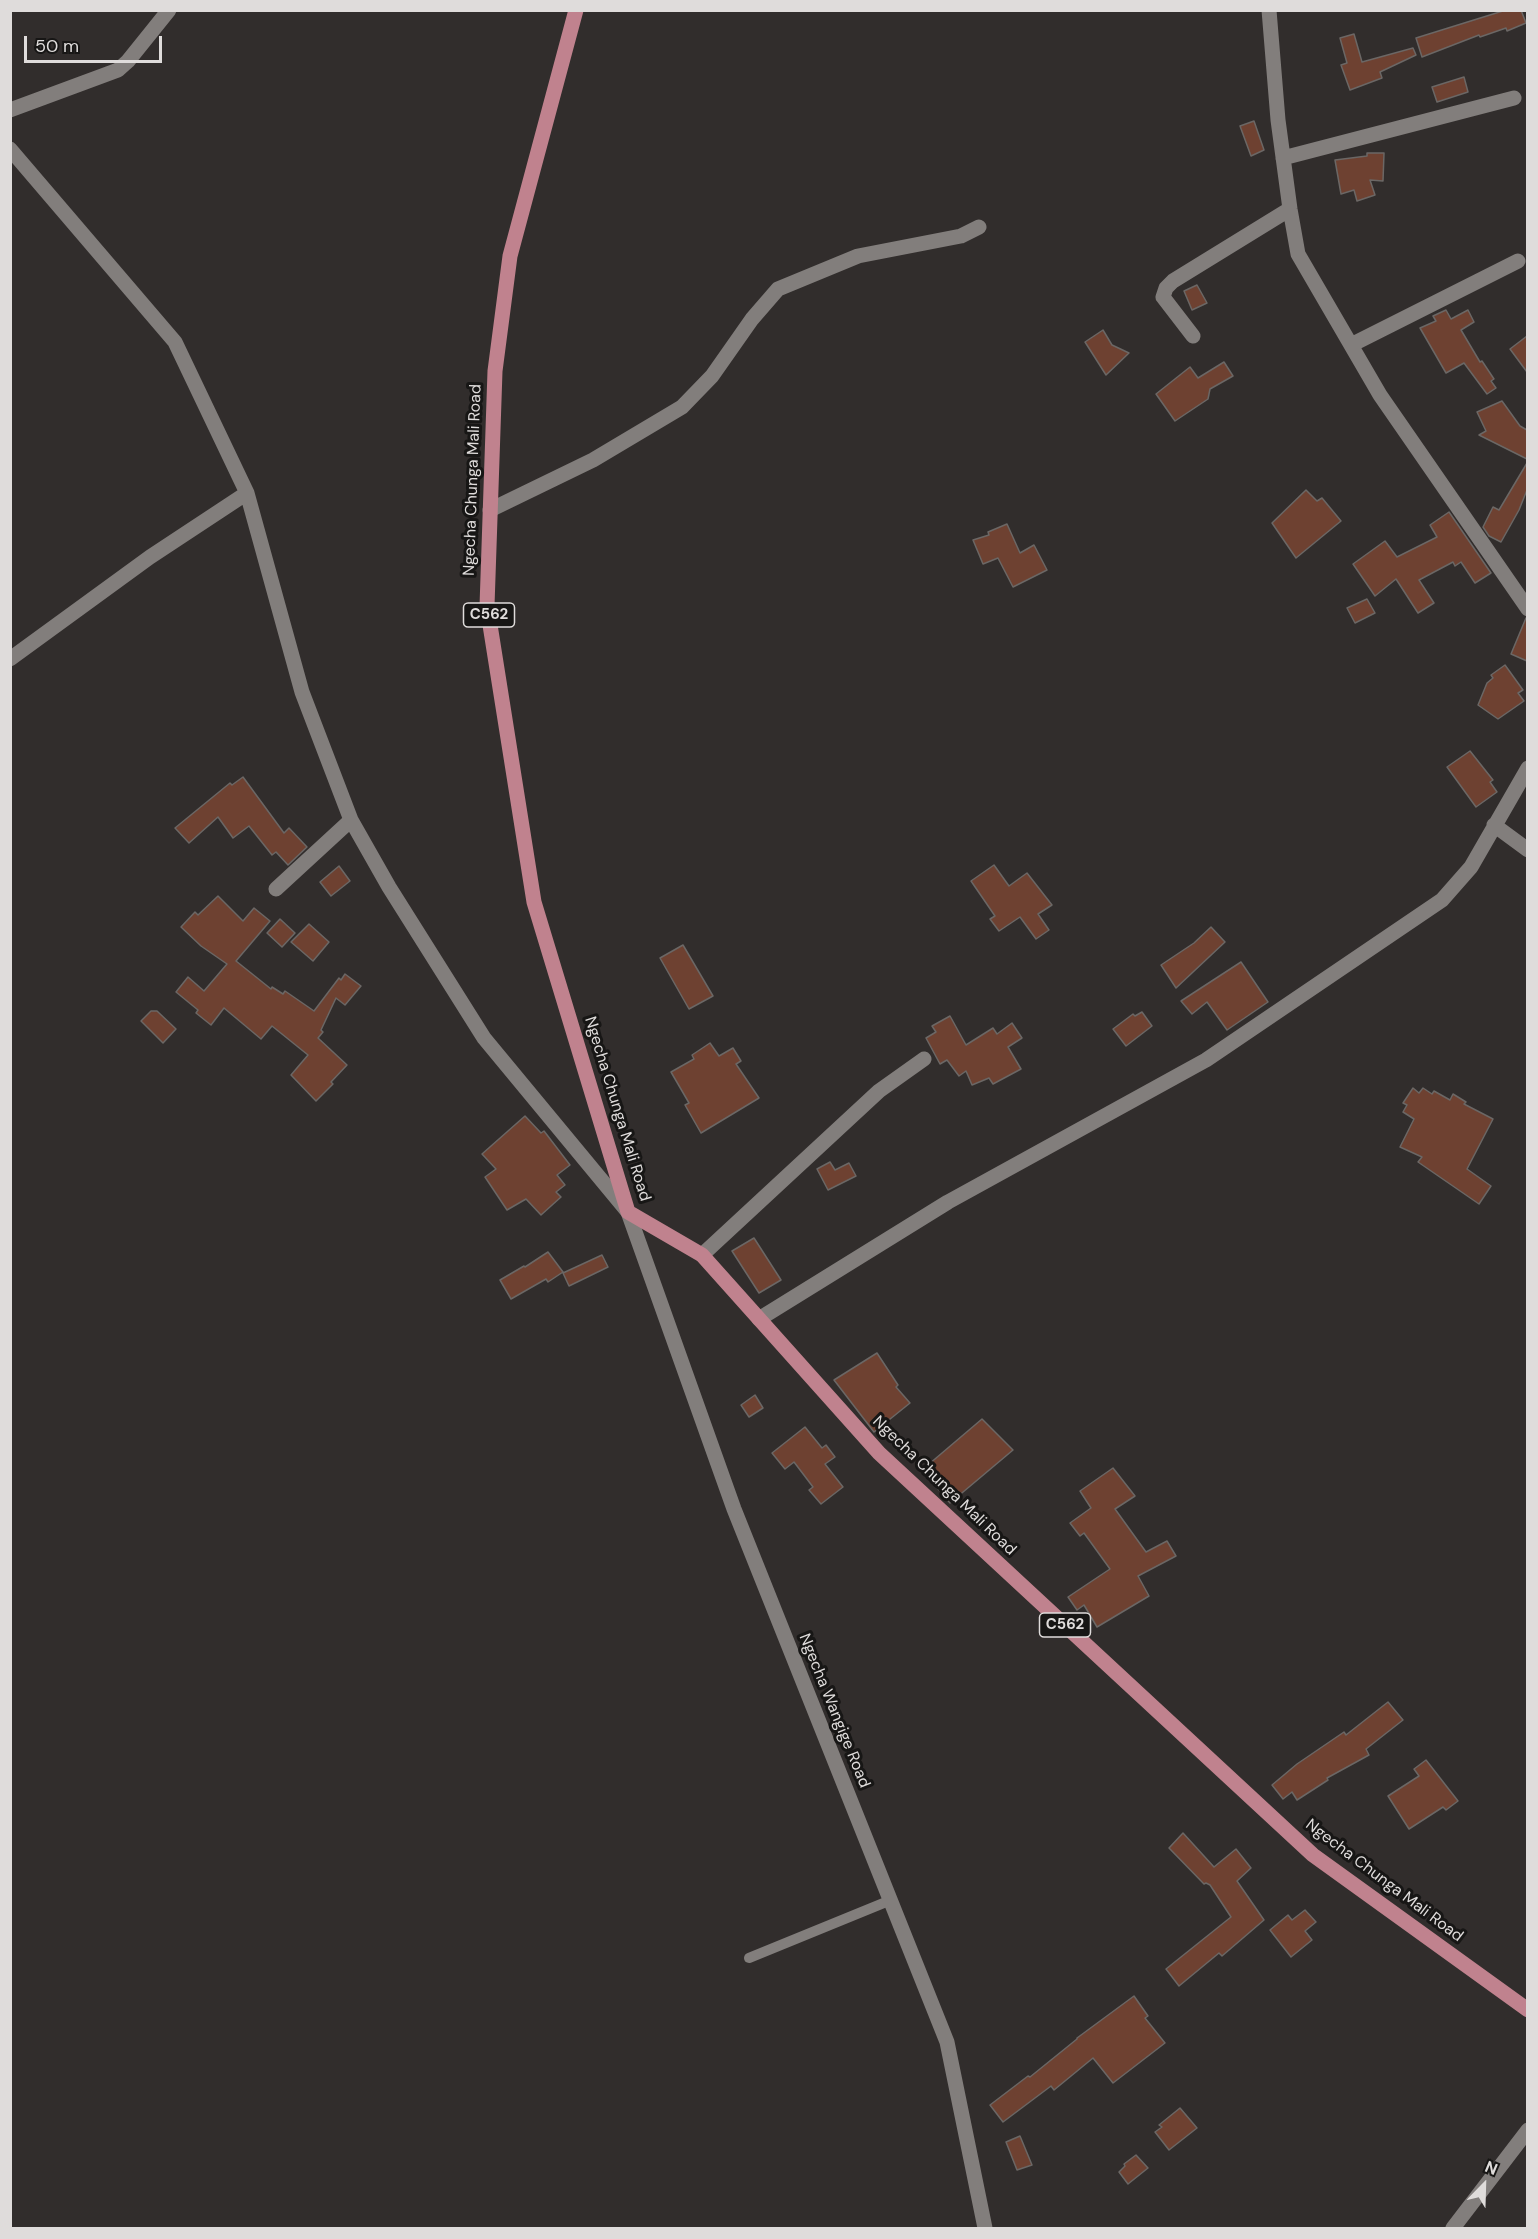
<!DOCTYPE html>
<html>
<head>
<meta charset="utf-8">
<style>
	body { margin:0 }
	#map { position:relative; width:1538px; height:2239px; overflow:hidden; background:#312d2c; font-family:"DM Sans",sans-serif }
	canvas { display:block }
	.frame { position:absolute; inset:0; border:12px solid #dfdcdb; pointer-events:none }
	.north { position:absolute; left:1454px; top:2155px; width:60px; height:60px; -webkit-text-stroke:4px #171615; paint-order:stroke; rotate:23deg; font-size:16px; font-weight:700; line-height:24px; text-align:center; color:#dfdcdb }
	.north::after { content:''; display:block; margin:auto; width:21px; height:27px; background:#dfdcdb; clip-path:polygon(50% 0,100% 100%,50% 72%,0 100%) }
	.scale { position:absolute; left:24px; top:36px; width:138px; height:27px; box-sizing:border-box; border:3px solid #dfdcdb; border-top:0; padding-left:8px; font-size:18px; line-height:21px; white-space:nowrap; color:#dfdcdb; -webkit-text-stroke:4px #171615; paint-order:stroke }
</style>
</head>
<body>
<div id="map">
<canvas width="1538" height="2239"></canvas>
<div class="frame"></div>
<div class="north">N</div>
<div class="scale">50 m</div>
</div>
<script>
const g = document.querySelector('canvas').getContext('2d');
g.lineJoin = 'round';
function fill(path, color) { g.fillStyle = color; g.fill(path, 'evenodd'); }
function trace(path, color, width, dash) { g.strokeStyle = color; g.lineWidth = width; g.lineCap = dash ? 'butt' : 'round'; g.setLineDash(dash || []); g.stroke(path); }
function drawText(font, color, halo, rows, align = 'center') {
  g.font = font + ' "DM Sans",sans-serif'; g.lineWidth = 6; g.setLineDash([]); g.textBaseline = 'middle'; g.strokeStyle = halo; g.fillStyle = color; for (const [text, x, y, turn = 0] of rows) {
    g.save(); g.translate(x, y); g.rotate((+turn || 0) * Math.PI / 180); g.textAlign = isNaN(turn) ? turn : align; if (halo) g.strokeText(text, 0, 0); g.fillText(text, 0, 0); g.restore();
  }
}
const building = new Path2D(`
	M1506 10H1521L1526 23 1507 31 1506 28 1480 37 1479 35 1422 57 1416 38Z
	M1354 34 1362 62 1413 48 1416 55 1380 72 1382 78 1350 90 1341 65 1347 63 1340 38Z
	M1464 77 1468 92 1437 102 1432 87Z
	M1254 121 1264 150 1251 156 1240 126Z
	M1367 153H1384L1383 181 1370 180 1375 195 1357 201 1354 190 1341 194 1335 160 1367 156Z
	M1197 285 1207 303 1192 310 1184 291Z
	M1446 310 1451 319 1468 310 1474 322 1461 330 1480 362 1482 361 1494 379 1491 381 1496 388 1487 394 1464 363 1446 373 1420 328 1436 321 1433 316Z
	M1103 330 1112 345 1129 353 1106 375 1085 342Z
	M1527 336V372L1510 349Z
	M1224 362 1233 376 1210 389 1208 399 1175 421 1156 394 1190 367 1198 378Z
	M1502 401 1520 426 1527 430V459L1479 435 1486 431 1477 412Z
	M1527 463V490L1519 510 1501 542 1489 536 1483 527 1493 507 1499 510Z
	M1306 490 1317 501 1322 498 1341 521 1296 558 1272 523Z
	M1449 512 1491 573 1475 583 1461 562 1455 566 1453 562 1419 580 1434 603 1418 613 1396 579 1375 596 1353 564 1385 541 1397 557 1437 537 1430 525Z
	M1007 524 1020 553 1034 545 1047 570 1013 587 998 558 983 564 973 540 989 535 988 532Z
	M1367 599 1375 613 1355 623 1347 608Z
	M1526 618 1527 619V661L1511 654Z
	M1505 665 1523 690 1518 693 1524 701 1498 719 1478 705 1487 683 1493 678 1491 675Z
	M1470 751 1493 780 1490 782 1497 792 1476 807 1447 767Z
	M243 777 284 833 289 828 307 847 288 865 276 852 272 855 249 826 233 838 218 817 189 843 175 828 230 783 232 785Z
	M994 865 1009 886 1027 873 1052 905 1038 914 1049 930 1036 939 1020 917 999 931 990 919 995 916 971 881Z
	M339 866 350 881 331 896 320 882Z
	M218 896 243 921 254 908 270 921 236 961 271 989 272 987 283 994 285 991 314 1011 339 978 341 980 345 974 361 986 345 1005 336 998 321 1030 323 1032 318 1038 347 1065 331 1082 333 1084 316 1101 291 1075 308 1055 272 1026 261 1039 224 1008 211 1025 196 1013 198 1010 176 992 188 977 204 991 227 964 201 946 181 927 195 912 198 915Z
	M280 919 295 933 282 947 267 933Z
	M309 924 329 942 313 961 291 942Z
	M1211 927 1225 942 1176 988 1161 965 1194 943Z
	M683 945 713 996 689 1009 660 958Z
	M1241 962 1268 1002 1227 1030 1207 1002 1192 1014 1181 1001Z
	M151 1011H157L176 1029 163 1043 141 1021Z
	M1142 1012 1152 1026 1126 1046 1113 1029 1133 1014 1135 1016Z
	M950 1016 966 1045 993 1028 997 1034 1012 1023 1022 1038 1008 1047 1021 1069 993 1084 989 1078 972 1085 966 1071 959 1076 947 1060 940 1064 926 1038 936 1032 932 1026Z
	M710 1043 719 1056 733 1048 741 1061 736 1064 759 1098 701 1133 685 1105 689 1103 671 1072 694 1059 692 1055Z
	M1413 1088 1419 1093 1423 1088 1432 1094 1434 1091 1450 1100 1453 1094 1466 1102 1464 1104 1493 1119 1467 1169 1491 1186 1479 1204 1418 1162 1422 1157 1400 1147 1414 1119 1403 1112 1407 1105 1403 1103Z
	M525 1116 541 1133 544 1131 570 1165 557 1175 565 1185 556 1192 561 1197 541 1215 526 1199 507 1210 485 1177 496 1169 482 1154Z
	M830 1162 835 1170 849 1163 856 1176 828 1190 817 1169Z
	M754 1238 781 1280 759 1293 732 1251Z
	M548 1252 563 1272 548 1282 546 1279 511 1299 500 1280 524 1266 525 1267Z
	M602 1255 608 1267 569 1286 563 1273Z
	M877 1353 898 1385 896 1387 910 1403 874 1432 834 1380Z
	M755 1395 763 1408 749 1417 741 1405Z
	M982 1419 1013 1450 950 1503 922 1470Z
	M805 1427 822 1448 826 1445 835 1457 825 1464 843 1487 821 1504 809 1490 813 1487 794 1462 785 1469 772 1453Z
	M1113 1468 1135 1496 1115 1509 1146 1552 1167 1541 1176 1556 1138 1576 1149 1596 1097 1627 1084 1605 1077 1610 1068 1597 1110 1569 1084 1533 1080 1536 1070 1523 1091 1508 1080 1491Z
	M1388 1702 1403 1720 1366 1749 1369 1755 1327 1778 1328 1780 1297 1800 1292 1792 1283 1799 1272 1785 1297 1764 1344 1732 1346 1735Z
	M1426 1760 1458 1801 1446 1810 1443 1807 1409 1829 1388 1796 1419 1776 1414 1769Z
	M1183 1833 1214 1867 1236 1849 1251 1868 1237 1881 1264 1920 1222 1956 1219 1953 1179 1986 1166 1969 1231 1917 1210 1885 1206 1883 1204 1884 1169 1848Z
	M1305 1910 1316 1922 1305 1931 1312 1940 1291 1957 1270 1930 1288 1915 1292 1920Z
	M1134 1996 1148 2016 1145 2018 1165 2043 1113 2083 1093 2058 1054 2090 1051 2086 1003 2122 990 2105 1028 2076 1030 2077 1077 2039V2038Z
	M1180 2108 1197 2128 1169 2150 1155 2132 1162 2127 1159 2125Z
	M1020 2136 1032 2165 1017 2170 1006 2142Z
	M1136 2155 1148 2168 1128 2184 1119 2172 1125 2166 1124 2164Z`);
fill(building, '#6e4131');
trace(building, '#6b6765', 1.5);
trace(new Path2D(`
	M749 1958 891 1900`), '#827e7c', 10);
trace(new Path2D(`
	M1269 10 1278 120 1290 209 1298 254 1380 395 1528 609
	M10 110 118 70 128 61 169 10
	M10 149 175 342 247 493 302 692 351 820 389 887 484 1038 628 1212
	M1283 158 1514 98
	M1193 336 1163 297 1166 288 1173 281 1290 209
	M1351 345 1518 261
	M490 510 593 460 682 407 712 376 752 319 778 289 858 256 961 236 979 227
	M10 659 150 557 247 493
	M1494 825 1528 850
	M276 889 351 820
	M702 1255 879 1091 924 1059
	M759 1319 948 1202 1206 1060 1442 900 1471 867 1528 768
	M1453 2228 1528 2130`), '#827e7c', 15);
trace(new Path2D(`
	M628 1212 734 1509 947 2042 985 2228`), '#827e7c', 15);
trace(new Path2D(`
	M576 10 510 256 495 371 487 606 534 902 628 1212 702 1255 879 1453 1313 1855 1528 2010`), '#c0828e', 15);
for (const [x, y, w] of [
	[489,615,51],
	[1065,1625,51]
]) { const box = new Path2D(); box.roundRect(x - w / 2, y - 12, w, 24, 4.5); g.fillStyle = '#171615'; g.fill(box); trace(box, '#dfdcdb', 1.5); }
drawText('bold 15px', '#dfdcdb', null, [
	["C562",489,615],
	["C562",1065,1625]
]);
drawText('16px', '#dfdcdb', '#171615', [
	["Ngecha Chunga Mali Road",473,480,-88],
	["Ngecha Chunga Mali Road",617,1109,73],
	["Ngecha Chunga Mali Road",944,1486,44],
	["Ngecha Wangige Road",834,1711,68],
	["Ngecha Chunga Mali Road",1384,1881,37]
]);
</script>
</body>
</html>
